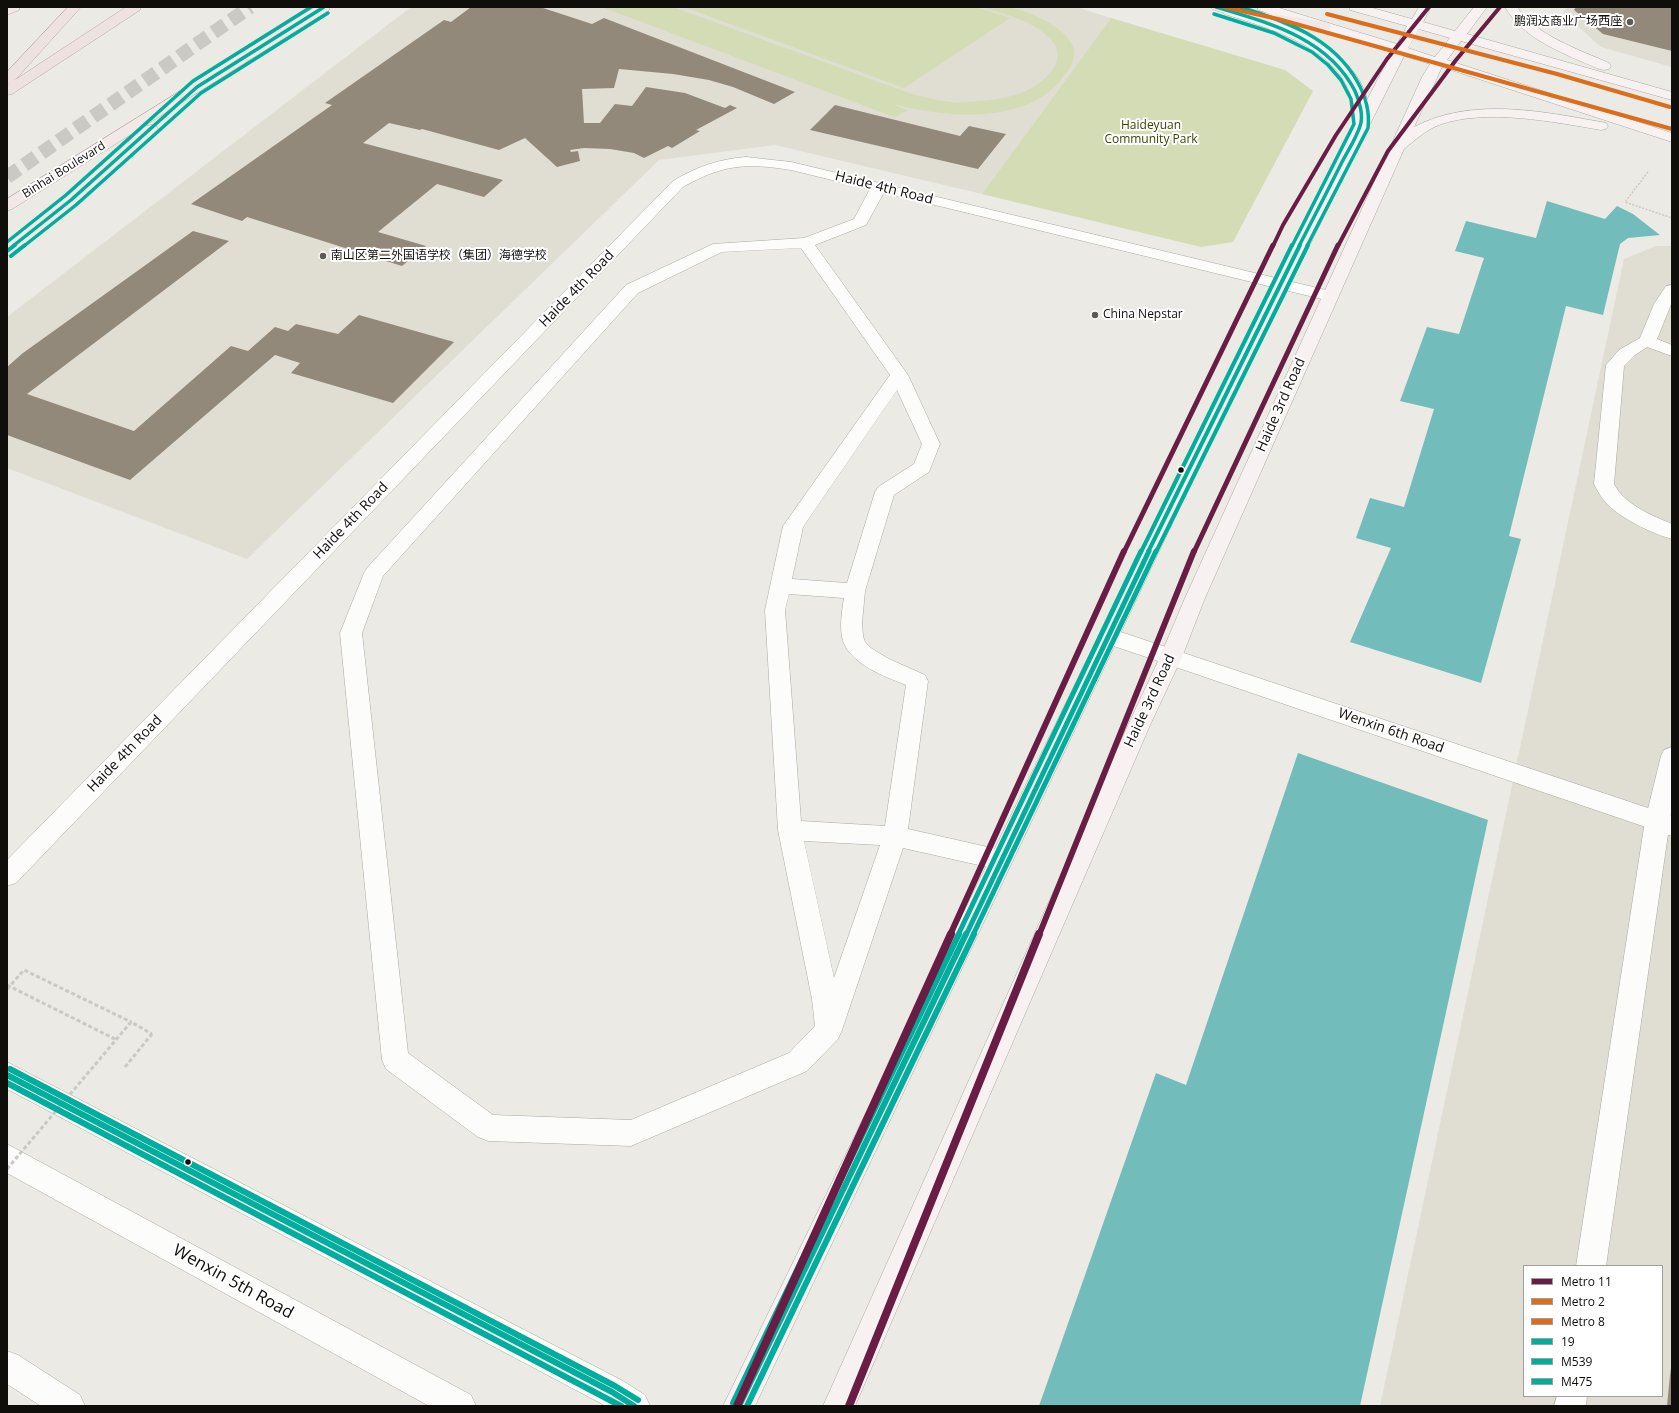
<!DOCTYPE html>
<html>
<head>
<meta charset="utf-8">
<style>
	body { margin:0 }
	#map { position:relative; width:1679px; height:1413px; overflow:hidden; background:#ebeae4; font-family:"Open Sans",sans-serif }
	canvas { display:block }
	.frame { position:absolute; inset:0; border:8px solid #0f0e0b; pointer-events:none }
	.legend { position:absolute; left:1523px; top:1265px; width:140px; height:132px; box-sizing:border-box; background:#fff; border:1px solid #9f9f9d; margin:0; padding:5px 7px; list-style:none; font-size:12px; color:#0f0e0b }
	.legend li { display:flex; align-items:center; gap:8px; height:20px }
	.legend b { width:20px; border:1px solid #9f9f9d }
</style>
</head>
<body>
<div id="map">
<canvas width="1679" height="1413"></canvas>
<div class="frame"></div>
<ul class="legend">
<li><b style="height:5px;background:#6a1d44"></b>Metro 11</li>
<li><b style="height:5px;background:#db6d1c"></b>Metro 2</li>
<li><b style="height:5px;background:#db6d1c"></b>Metro 8</li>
<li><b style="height:5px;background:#01ad9c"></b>19</li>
<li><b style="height:5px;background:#01ad9c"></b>M539</li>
<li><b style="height:5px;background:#01ad9c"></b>M475</li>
</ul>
</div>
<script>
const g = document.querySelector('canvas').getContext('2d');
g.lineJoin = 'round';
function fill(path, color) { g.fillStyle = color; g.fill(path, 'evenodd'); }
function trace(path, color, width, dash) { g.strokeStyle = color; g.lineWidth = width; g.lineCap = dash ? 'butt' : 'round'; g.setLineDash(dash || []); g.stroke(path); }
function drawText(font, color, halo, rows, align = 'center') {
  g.font = font + ' "Open Sans","Noto Sans SC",sans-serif'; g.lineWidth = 4; g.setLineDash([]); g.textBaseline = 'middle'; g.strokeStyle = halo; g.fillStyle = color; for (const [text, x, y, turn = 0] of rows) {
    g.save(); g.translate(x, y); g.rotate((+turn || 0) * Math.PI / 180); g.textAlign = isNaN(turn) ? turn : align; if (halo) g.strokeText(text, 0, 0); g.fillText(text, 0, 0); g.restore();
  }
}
fill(new Path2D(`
	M411 7H1076L1111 18 982 194 775 145 659 160 247 559 7 468V317Z
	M1567 7H1672V67L1601 47 1563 13Z
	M1656 246H1672V1406H1380L1624 259ZM1524 1266H1662V1396H1524Z`), '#e0ddd2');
fill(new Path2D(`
	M602 7H673L909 93C927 98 948 104 968 102 1000 100 1036 96 1054 67 1059 59 1059 49 1053 42 1036 21 1007 15 983 7 993 7 1004 5 1013 8 1031 12 1077 32 1074 55 1073 63 1070 69 1065 74 1056 88 1043 98 1028 104 985 121 937 115 893 104L908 111 894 117Z
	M684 7H976L1010 18 904 88Z
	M1111 18 1285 70 1313 91 1233 242 1201 247 982 194Z`), '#d3dcb5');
fill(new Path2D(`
	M1547 201 1605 219 1617 206 1633 214 1660 235 1628 238 1620 244 1603 315 1566 306 1509 536 1521 539 1481 683 1350 642 1391 548 1356 538 1370 498 1404 507 1434 409 1400 401 1427 327 1459 334 1484 258 1455 251 1466 221 1536 238Z
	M1298 753 1488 820 1360 1406H1039L1156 1073 1186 1085Z`), '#73bcbc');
fill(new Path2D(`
	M471 7H540L592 24 604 18 795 92 774 104 733 87 709 80 673 74 619 69 614 88 582 89 584 123H600L615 104 632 106 646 87 685 93 725 108 730 105 737 108 696 130 700 131 672 148 668 146 644 158 634 153 610 149 584 148 570 150 571 152 578 151 580 161 557 167 525 138 499 150 422 129 420 130 389 123 363 143 503 180 484 197 437 184 378 232 426 246 402 266 247 217 242 221 191 204 332 105 325 103 444 20 451 22Z
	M1576 7H1672V51L1603 34 1574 10Z
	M835 105 960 136 969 126 1006 134 978 169 810 130Z
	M193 231 229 241 27 394 134 431 231 346 248 351 275 327 288 331 296 324 338 334 359 315 454 342 393 403 291 373 300 363 275 355 130 480 7 435V367L23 353Z
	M1671 1368 1672 1406H1667L1670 1375Z`), '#92897a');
trace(new Path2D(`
	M7 177 250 7`), '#cac9c3', 14, [14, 7]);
const service = new Path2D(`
	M879 182 884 184 887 187 866 225 815 245 908 375 940 444 929 472 894 495 865 591 862 623 863 636 865 642 871 648 889 659 925 675 928 681 908 829 1001 850 1009 853 1013 860 1009 867 1001 870 903 848 842 1030 838 1039 807 1071 631 1146 488 1141 478 1137 386 1069 382 1060 340 633 364 573 367 568 626 285 713 244 804 238 854 219 871 187 874 184ZM801 248 890 375 783 526 765 610 778 830 812 999 815 1026 789 1053 631 1120 493 1115 408 1053 362 633 383 576 638 293 722 252ZM897 390 922 444 914 464 878 487 875 492 847 583 792 579 803 527ZM789 594 844 598C842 611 839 628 843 641 852 665 884 676 906 685L885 826 801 821 785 610ZM804 841 880 845 834 978Z
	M1672 285V302L1657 339 1672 345V356L1647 347 1635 355 1624 366 1614 484C1625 505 1651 515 1672 524V539C1651 533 1624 520 1608 505 1602 499 1598 492 1594 484L1606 365 1619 350 1640 338 1654 304 1666 286Z
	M1672 747V806L1606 1266H1576L1645 821 1661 756 1664 750Z
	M7 1351 18 1355 80 1395 85 1406H41L7 1384Z
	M1557 1396H1587L1586 1406H1554Z`);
const minor = new Path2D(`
	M746 157 791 162 1330 291 1336 292 1338 296 1336 300 1330 301 791 170C747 163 723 164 683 187L16 883 7 886V860L673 181C696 167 719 159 746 157Z
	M1109 628 1672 816V836L1102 642 1098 636 1102 630Z`);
const tertiary = new Path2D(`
	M7 1062 623 1381 645 1395 650 1406H606L7 1089Z
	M7 1144 471 1395 476 1406H429L7 1173Z`);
const secondary = new Path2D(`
	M1229 7C1275 18 1356 47 1367 100L1392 52 1258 10 1257 7H1276L1397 44 1407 26 1350 10 1349 7H1369L1412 19 1419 7H1431L1423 22 1455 31 1474 7H1487L1467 34 1672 92V100L1461 41 1447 60 1672 133V142L1442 67 1414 127C1471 97 1540 111 1601 122L1606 123 1608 126 1606 129 1601 130C1554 122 1485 108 1439 125 1426 130 1415 140 1404 149L1205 598 1182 657 1151 723 855 1406H823L1129 723 1160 657 1185 598 1422 77 1430 64 1404 56 1198 469 755 1406H723L1180 469 1354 125C1353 116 1355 106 1352 98 1337 47 1269 28 1224 14L1223 11 1224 8ZM1419 29 1450 38 1435 57 1408 48Z
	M1505 7H1517C1535 35 1580 50 1609 63L1611 66 1609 69 1604 70 1599 69C1565 54 1524 40 1505 7Z`);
const primary = new Path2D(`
	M7 7H20L19 10 7 15Z
	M315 7H330L329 10 12 209 7 211V199Z
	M1210 7H1229L1324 22 1329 23 1331 26 1329 29 1324 30C1307 27 1216 16 1210 7Z
	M151 125 156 126 158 129 156 132 76 203 13 254 7 256V243L66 197 146 126Z`);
const trunk = new Path2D(`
	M68 7H81L15 80 126 7H141L140 10 12 94 7 95V85L9 84H7V72Z`);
trace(service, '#a9a9a4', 1);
trace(minor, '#a9a9a4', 1);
trace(tertiary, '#a9a9a4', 1);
trace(secondary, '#a9a9a4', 1);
trace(primary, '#b5a5a0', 1);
trace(trunk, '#b5a5a0', 1);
trace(new Path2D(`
	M1648 172 1625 202 1672 218`), '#c9c9c6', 1.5, [2, 1.5]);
trace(new Path2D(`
	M7 989 24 970 131 1022
	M125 1067 152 1034`), '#c9c9c6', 3, [4, 2.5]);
fill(service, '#fcfcfb');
fill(minor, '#fcfcfb');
fill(tertiary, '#fcfcfb');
fill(secondary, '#f7f2f1');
fill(primary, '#f2e8e7');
fill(trunk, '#eee2e0');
trace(new Path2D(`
	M7 985 117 1040
	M7 1169 131 1022 152 1034`), '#c9c9c6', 3, [4, 2.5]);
trace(new Path2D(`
	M1216 7C1269 23 1328 38 1355 91 1359 100 1364 116 1360 126 1356 139 1347 152 1341 164 1327 192 1313 219 1299 246
	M13 246 71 200 197 87 324 7`), '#01ad9c', 3.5);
trace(new Path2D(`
	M7 251 15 245
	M1148 552 1300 245`), '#01ad9c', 4);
trace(new Path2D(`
	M966 935 1149 551`), '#01ad9c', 5);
trace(new Path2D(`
	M7 1075 612 1392 634 1406
	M739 1406 966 934`), '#01ad9c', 6);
trace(new Path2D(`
	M1240 7C1285 21 1332 37 1357 81 1365 95 1370 111 1368 128L1307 246
	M24 246 76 205 201 93 328 13`), '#01ad9c', 3.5);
trace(new Path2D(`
	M11 256 25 245
	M1156 552 1308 245`), '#01ad9c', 4);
trace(new Path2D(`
	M973 935 1156 551`), '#01ad9c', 5);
trace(new Path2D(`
	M7 1083 621 1406
	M747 1406 974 934`), '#01ad9c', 6);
trace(new Path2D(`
	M1214 14 1274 33 1312 52 1328 65 1341 80 1351 99 1354 124 1292 246
	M7 242 66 195 193 81 311 7`), '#01ad9c', 3.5);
trace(new Path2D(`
	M1141 552 1292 245`), '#01ad9c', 4);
trace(new Path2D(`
	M958 935 1141 551`), '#01ad9c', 5);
trace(new Path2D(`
	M10 1069 615 1386 638 1400
	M733 1403 959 934`), '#01ad9c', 6);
trace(new Path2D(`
	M1273 246 1283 225 1336 135 1387 59 1429 7
	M1338 246 1388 151 1456 60 1500 7`), '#6a1d44', 4);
trace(new Path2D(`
	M1124 552 1273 245
	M1194 552 1338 245`), '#6a1d44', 5);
trace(new Path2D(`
	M950 935 1124 551
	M1039 935 1194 551`), '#6a1d44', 6);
trace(new Path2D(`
	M737 1406 951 934
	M849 1406 1039 934`), '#6a1d44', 8);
trace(new Path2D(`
	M1224 7 1278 19 1672 129`), '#db6d1c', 4);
trace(new Path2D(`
	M1327 14 1557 74 1670 107`), '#db6d1c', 4);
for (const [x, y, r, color] of [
	[1630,22,4,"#5c5b57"],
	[323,256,4,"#5c5b57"],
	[1095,315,4,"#5c5b57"],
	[1181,470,3.5,"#0f0e0b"],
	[188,1162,3.5,"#0f0e0b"]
]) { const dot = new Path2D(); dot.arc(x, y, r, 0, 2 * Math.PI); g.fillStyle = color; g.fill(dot); trace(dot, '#fff', 1.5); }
drawText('12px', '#0f0e0b', '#fff', [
	["鹏润达商业广场西座",1622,22,"right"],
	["南山区第二外国语学校（集团）海德学校",331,256],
	["China Nepstar",1103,315]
], 'left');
drawText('12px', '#394500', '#fff', [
	["Haideyuan",1151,126],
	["Community Park",1151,140]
]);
drawText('12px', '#0f0e0b', '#fff', [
	["Binhai Boulevard",64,170,-32]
]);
drawText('14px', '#0f0e0b', '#fff', [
	["Haide 4th Road",884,188,14],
	["Haide 4th Road",577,289,-46],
	["Haide 3rd Road",1281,405,-66],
	["Haide 4th Road",351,521,-46],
	["Haide 3rd Road",1150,701,-65],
	["Wenxin 6th Road",1391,731,19],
	["Haide 4th Road",125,754,-46]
]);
drawText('17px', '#0f0e0b', '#fff', [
	["Wenxin 5th Road",233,1282,29]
]);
</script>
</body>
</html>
